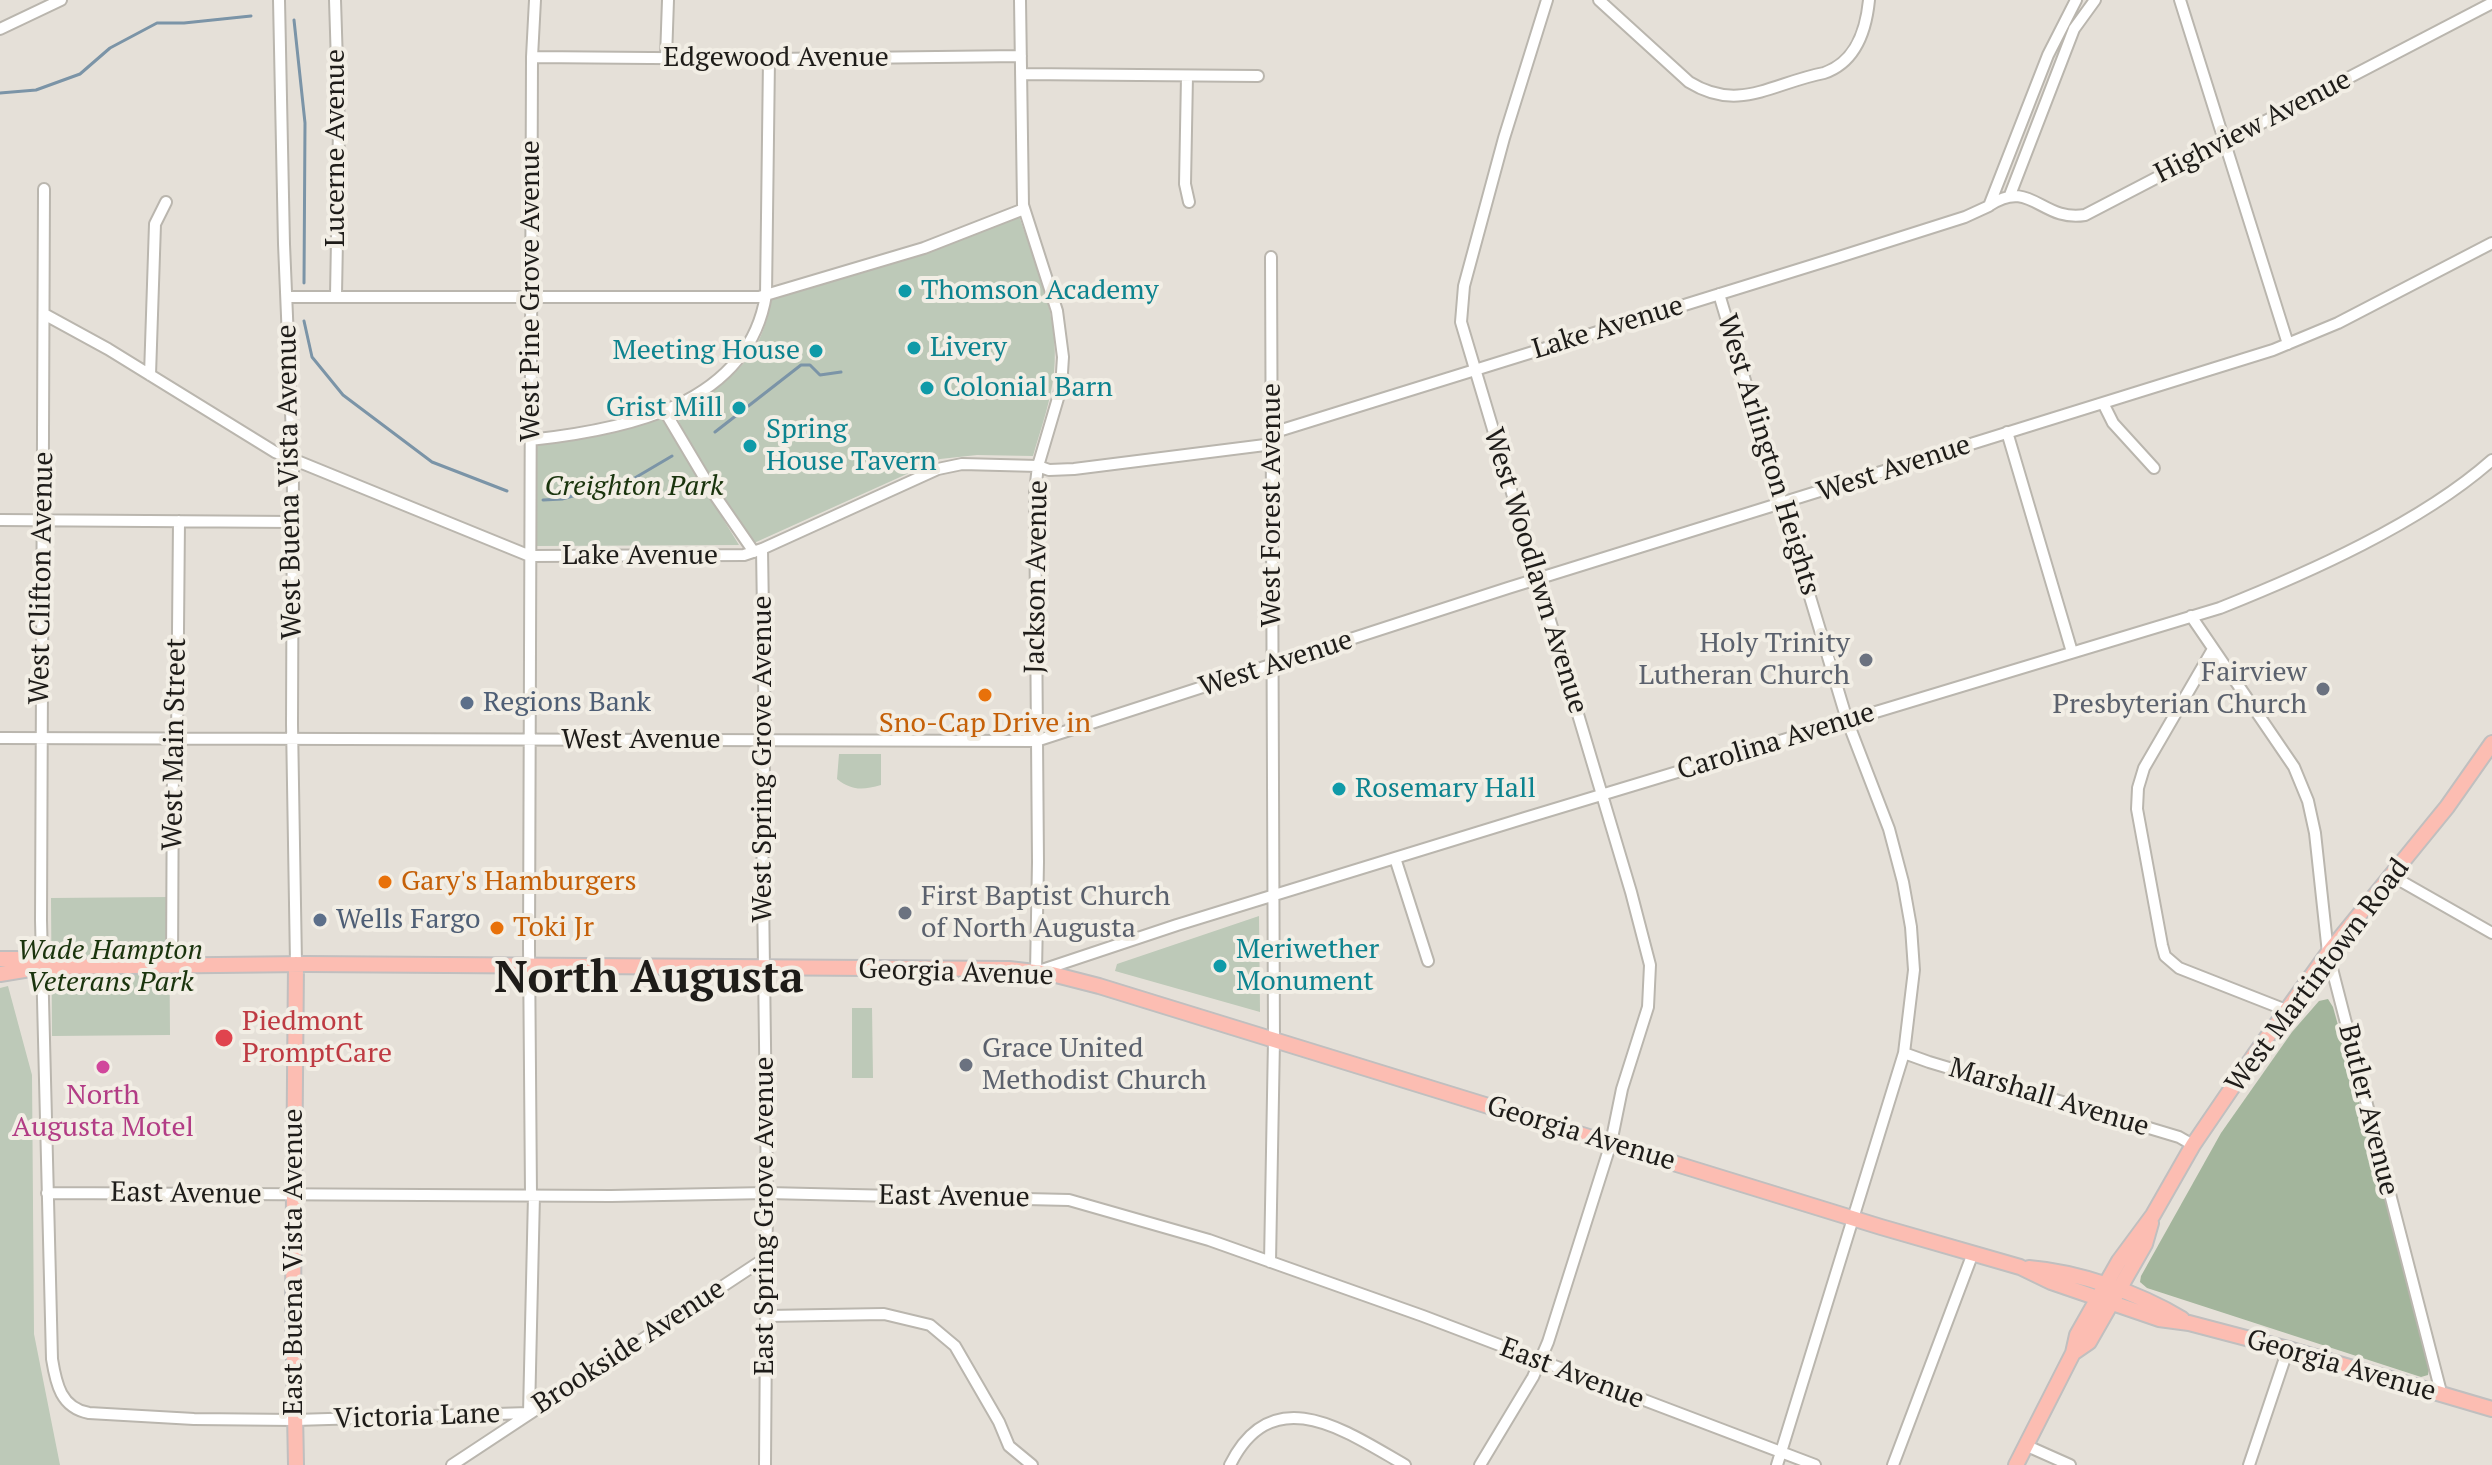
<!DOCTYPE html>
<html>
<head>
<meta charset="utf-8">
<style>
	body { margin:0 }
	canvas { display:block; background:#e5e0d8 }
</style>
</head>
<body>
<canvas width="2492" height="1465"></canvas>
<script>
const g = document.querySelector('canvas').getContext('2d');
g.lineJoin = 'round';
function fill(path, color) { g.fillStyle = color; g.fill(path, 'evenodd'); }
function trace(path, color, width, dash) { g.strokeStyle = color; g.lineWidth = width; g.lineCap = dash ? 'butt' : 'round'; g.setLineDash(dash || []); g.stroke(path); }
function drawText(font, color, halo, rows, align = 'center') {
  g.font = font + ' "PT Serif",serif'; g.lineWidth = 8; g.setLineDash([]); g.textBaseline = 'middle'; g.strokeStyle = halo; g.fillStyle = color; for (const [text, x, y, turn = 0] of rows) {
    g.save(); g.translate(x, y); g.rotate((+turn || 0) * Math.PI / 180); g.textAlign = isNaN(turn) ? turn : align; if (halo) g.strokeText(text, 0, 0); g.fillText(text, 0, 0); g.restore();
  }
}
fill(new Path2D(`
	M1019 216C1036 266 1060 318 1054 372 1051 401 1041 428 1033 456L977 455 940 459 754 543C725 501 692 458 675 411 727 384 761 362 771 300L898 261Z
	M660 416 739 545 535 546V443L600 435Z
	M839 754H881V785C863 790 852 791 837 779Z
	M169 897 170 1035 52 1036 51 898Z
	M1259 916 1260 1012 1115 971 1117 964Z
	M8 986 32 1075 34 1334 60 1465H0V988Z
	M852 1008H872L873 1078H852Z`), '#bdc9b8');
fill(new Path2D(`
	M2328 999 2333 1007 2415 1305 2429 1369 2428 1375 2421 1377 2147 1288 2140 1282 2141 1276 2221 1133 2292 1032 2319 1001Z`), '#a3b59c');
trace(new Path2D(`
	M294 20 305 123 304 283
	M0 93 36 90 80 74 110 48 157 23H184L251 16
	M304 321 312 357 343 395 432 462 507 491
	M715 432 801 365H810L820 375 841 372
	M543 500 562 499 633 479 672 456`), '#7b94a7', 3);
const minor = new Path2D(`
	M279 0 284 244 293 460 292 724 296 964
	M335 0 339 127 336 295
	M1020 0 1023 205 1057 311 1063 357 1061 388 1038 466 1035 491 1038 862 1036 972 1177 925 1525 818 2220 608C2308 573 2421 523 2492 460
	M1599 0 1689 82C1739 113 1772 83 1824 73 1856 62 1866 31 1869 0
	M2180 0 2288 344
	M0 29 61 0
	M532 57 769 59 1021 56
	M666 58 668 0
	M1021 74 1258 76
	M1187 76 1185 184 1189 202
	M44 189 41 920 52 1359C56 1384 61 1408 89 1413L194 1419 295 1420 529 1413 534 1195
	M2010 195 2074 29 2095 0
	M1990 205C2031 178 2041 222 2085 215L2492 3
	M1719 294 1847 720 1889 829 1903 882 1911 927 1914 970 1904 1053 1777 1465
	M287 297H759L924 248 1024 209
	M44 314 108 349 275 452 530 556 744 555 762 549 938 469 962 464 1038 466 1049 470 1074 469 1273 444
	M150 375 155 224 166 202
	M2103 403 2113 423 2154 468
	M664 410 714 494 754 552
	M2007 432 2072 652
	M1272 433 1839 257 1965 217 1989 206 2048 55 2076 0
	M530 440C624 430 748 406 766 295L769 59
	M0 520 293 522
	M762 549 765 740 762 818 767 1193 765 1465
	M2191 616 2294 767 2308 801 2315 833 2328 953 2442 1396
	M2213 649 2144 768 2138 788 2137 809 2162 945 2165 956 2179 968 2286 1010
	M0 738 1036 741 1508 588 2273 350 2338 323 2492 243
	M1395 858 1428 961
	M2392 876 2492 933
	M172 967 173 755 177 740 179 521
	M1904 1053 1929 1062 2179 1137 2193 1145
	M47 1193 611 1196 767 1193 1069 1200 1209 1240 1423 1316 1815 1465
	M531 1195 529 947 532 57 535 0
	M1270 1262 1274 1040 1271 257
	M767 1316 884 1314 930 1325 955 1346 999 1422 1009 1446 1032 1465
	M2025 1445 2070 1465
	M452 1465 767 1257
	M1230 1465C1273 1378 1347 1432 1405 1465
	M1480 1465 1533 1377 1548 1342 1611 1143 1622 1089 1648 1007 1650 965 1631 892 1461 322 1464 286 1504 138 1547 0
	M1893 1465 1973 1253
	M2249 1465 2288 1349`);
const major = new Path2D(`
	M0 959H17L41 967
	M0 974 42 967 306 964 1009 969 1052 974 1099 986 1881 1227 2020 1267 2051 1282 2159 1319 2189 1323 2288 1349 2492 1409
	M2029 1268C2079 1272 2139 1293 2182 1319
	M2073 1353 2089 1342 2145 1244 2151 1223
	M296 1465 293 1306 296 964
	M2016 1465 2073 1353 2077 1335 2119 1261 2153 1215 2193 1145 2255 1054 2328 953 2447 807 2492 743`);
trace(minor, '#bab6ae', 14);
trace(major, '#c0bfbf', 18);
trace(minor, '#fff', 10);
trace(major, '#fcbdb2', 14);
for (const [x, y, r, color] of [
	[905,291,8,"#0f9aa8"],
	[914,348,8,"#0f9aa8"],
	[816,351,8,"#0f9aa8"],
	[927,388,8,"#0f9aa8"],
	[739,408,8,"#0f9aa8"],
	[750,446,8,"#0f9aa8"],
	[1866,660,8,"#6b7280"],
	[2323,689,8,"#6b7280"],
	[985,695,8,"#e8710a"],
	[467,703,8,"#5c6f8a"],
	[1339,789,8,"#0f9aa8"],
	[385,882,8,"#e8710a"],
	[905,913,8,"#6b7280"],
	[320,920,8,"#5c6f8a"],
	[497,928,8,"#e8710a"],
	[1220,966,8,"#0f9aa8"],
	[224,1038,10,"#e0444e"],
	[966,1065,8,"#6b7280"],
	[103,1067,8,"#d1479c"]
]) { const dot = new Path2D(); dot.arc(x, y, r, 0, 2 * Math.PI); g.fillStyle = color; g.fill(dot); trace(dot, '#f2eee5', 3); }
drawText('28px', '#1e1c19', '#f2eee5', [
	["Edgewood Avenue",776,58],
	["Highview Avenue",2253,127,-27],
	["Lucerne Avenue",336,148,-90],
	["West Pine Grove Avenue",531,291,-90],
	["Lake Avenue",1608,328,-17],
	["West Arlington Heights",1768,455,73],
	["West Avenue",1894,469,-18],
	["West Buena Vista Avenue",290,482,-91],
	["West Forest Avenue",1272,505,-90],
	["Lake Avenue",640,556],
	["West Woodlawn Avenue",1535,571,73],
	["Jackson Avenue",1037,577,-89],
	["West Clifton Avenue",42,578,-89],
	["West Avenue",1276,664,-18],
	["West Avenue",641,740],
	["Carolina Avenue",1776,742,-17],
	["West Main Street",175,744,-89],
	["West Spring Grove Avenue",763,759,-90],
	["Georgia Avenue",956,973,2],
	["West Martintown Road",2318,976,-53],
	["Marshall Avenue",2049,1098,17],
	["Butler Avenue",2368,1110,76],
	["Georgia Avenue",1581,1134,17],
	["East Avenue",186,1194,1],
	["East Avenue",954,1197,1],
	["East Spring Grove Avenue",765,1216,-90],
	["East Buena Vista Avenue",294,1262,-90],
	["Brookside Avenue",629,1347,-33],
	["Georgia Avenue",2341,1366,16],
	["East Avenue",1572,1374,21],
	["Victoria Lane",417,1417,-2]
]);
drawText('28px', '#0d838f', '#f2eee5', [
	["Thomson Academy",921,291],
	["Livery",930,348],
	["Meeting House",800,351,"right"],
	["Colonial Barn",943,388],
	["Grist Mill",723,408,"right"],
	["Spring",766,430],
	["House Tavern",766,462],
	["Rosemary Hall",1355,789],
	["Meriwether",1236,950],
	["Monument",1236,982]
], 'left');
drawText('italic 28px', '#1a340d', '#f2eee5', [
	["Creighton Park",634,487],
	["Wade Hampton",110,951],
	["Veterans Park",110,983]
]);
drawText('28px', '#5b616d', '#f2eee5', [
	["Holy Trinity",1850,644],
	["Lutheran Church",1850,676],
	["Fairview",2307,673],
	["Presbyterian Church",2307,705],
	["First Baptist Church",921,897,"left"],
	["of North Augusta",921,929,"left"],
	["Grace United",982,1049,"left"],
	["Methodist Church",982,1081,"left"]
], 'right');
drawText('28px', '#4e5e75', '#f2eee5', [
	["Regions Bank",483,703],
	["Wells Fargo",336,920]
], 'left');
drawText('28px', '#c56008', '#f2eee5', [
	["Sno-Cap Drive in",985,724,"center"],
	["Gary's Hamburgers",401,882],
	["Toki Jr",513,928]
], 'left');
drawText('28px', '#be3a42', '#f2eee5', [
	["Piedmont",242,1022],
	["PromptCare",242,1054]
], 'left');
drawText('28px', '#b23c85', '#f2eee5', [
	["North",103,1096],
	["Augusta Motel",103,1128]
]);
drawText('bold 44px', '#1e1c19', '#f2eee5', [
	["North Augusta",649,979]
]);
</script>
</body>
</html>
